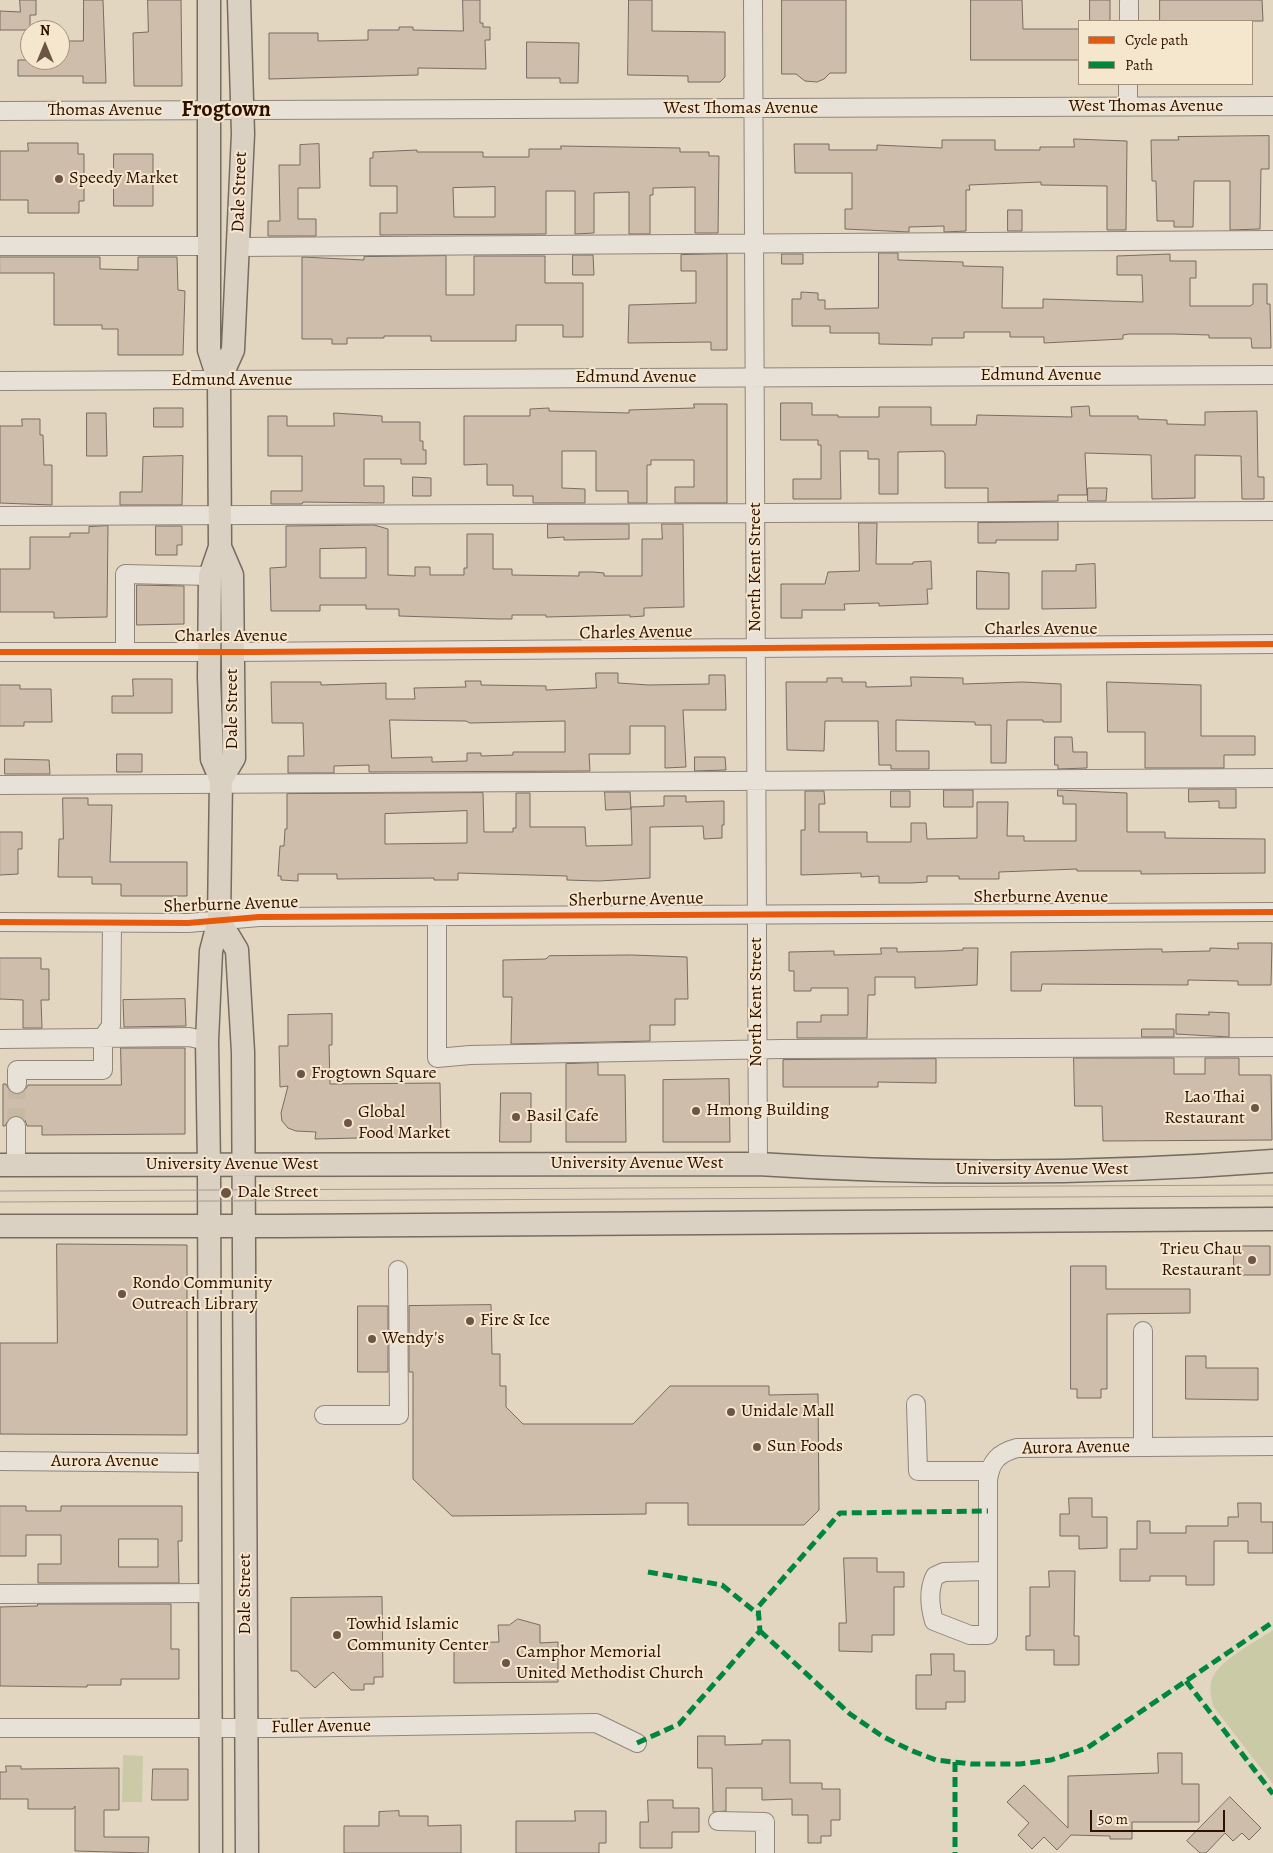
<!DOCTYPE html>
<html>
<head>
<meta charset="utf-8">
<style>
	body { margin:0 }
	#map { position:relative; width:1273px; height:1853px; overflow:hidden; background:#e2d6c1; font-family:Alegreya,serif }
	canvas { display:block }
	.legend { position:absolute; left:1078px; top:20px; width:175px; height:65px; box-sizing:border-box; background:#f5e6ce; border:1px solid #a5907c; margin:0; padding:6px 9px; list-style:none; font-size:15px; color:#2e1001 }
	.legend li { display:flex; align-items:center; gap:10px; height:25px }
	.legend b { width:25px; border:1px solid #a5907c }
	.north { position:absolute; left:20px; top:20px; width:50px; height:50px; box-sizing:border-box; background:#f5e6ce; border:1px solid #a5907c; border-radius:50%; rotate:0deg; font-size:14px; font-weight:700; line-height:20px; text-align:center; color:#2e1001 }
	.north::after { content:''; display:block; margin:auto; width:18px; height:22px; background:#6d5544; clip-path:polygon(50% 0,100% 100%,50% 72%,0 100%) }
	.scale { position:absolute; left:1090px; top:1810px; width:135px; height:22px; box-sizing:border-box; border:2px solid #2e1001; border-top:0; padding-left:6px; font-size:15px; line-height:18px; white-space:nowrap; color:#2e1001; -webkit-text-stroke:4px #f5e6ce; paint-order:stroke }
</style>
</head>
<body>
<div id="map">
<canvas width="1273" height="1853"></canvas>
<ul class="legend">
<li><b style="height:6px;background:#e8590c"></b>Cycle path</li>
<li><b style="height:6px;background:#00873e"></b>Path</li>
</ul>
<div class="north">N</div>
<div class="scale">50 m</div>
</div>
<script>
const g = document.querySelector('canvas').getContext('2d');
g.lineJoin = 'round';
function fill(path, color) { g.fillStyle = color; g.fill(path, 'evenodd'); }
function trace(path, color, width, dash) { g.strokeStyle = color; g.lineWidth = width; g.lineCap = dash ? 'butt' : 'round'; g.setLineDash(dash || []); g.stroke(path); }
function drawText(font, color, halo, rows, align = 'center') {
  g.font = font + ' Alegreya,serif'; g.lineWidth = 4; g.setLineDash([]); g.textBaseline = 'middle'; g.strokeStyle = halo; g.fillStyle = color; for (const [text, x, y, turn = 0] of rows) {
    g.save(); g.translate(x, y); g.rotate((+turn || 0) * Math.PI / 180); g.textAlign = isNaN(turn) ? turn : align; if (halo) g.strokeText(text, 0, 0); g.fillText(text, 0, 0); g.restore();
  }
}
fill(new Path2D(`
	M1273 1630V1784L1213 1706C1211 1697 1209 1687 1212 1679 1218 1661 1257 1641 1273 1630Z
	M123 1755 143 1756 142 1802H122Z`), '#cacaa6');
const building = new Path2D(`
	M20 0H36V15H30V30H0V11L20 12Z
	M84 0H103L106 83H83V76H18V60H60V41H83Z
	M148 0H181L182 86H134L133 33 148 32Z
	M463 0H480V23H483V27H490V40H485L486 69 418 68V75L269 79V33H318V41L368 40V30H399V27H413V30L463 31Z
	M629 0H652V31L725 32V77L720 82H688V76L628 75Z
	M782 0H846V73H830L824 79 817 82 805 81 796 74H782Z
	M971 0H1022L1023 29H1079V60H971Z
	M1090 0H1110V21H1090Z
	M1160 0H1262L1263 21H1160Z
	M527 42 579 43 578 83H560V78H527Z
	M1269 136V169H1261L1260 229 1230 230V181H1194L1193 227H1174V221H1157L1156 181H1152L1151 140H1179L1178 137Z
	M1074 139 1127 141 1126 230H1107V186L1041 185V182L969 185 970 190H966V231L944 232V226L909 227V232L845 229V209H852V173H795L794 144H829V150H877V145L942 148V140H995V150H1040V147H1074Z
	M28 143H78V154H84V201H79V213H28V200H0V151H28Z
	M319 144 320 188H298V219H316V236H268V221H280L279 165H300V145Z
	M561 146 680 148V152H709V156H719L718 233H695V187L653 188V195H650V234H629V192L594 193V233L575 234V191H546V234L380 235V213H397V186H370V158H373V152L417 150V152H483V157H529V149H561ZM495 187V217H454L453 188Z
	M114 154H153V206H114Z
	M1008 210H1022V231H1008Z
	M879 253H898V260L963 262V266L1003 267 1002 308H1043V299L1143 302 1142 275H1117V256L1170 254V261H1196V278H1190V306H1250L1253 304V284H1267V304H1270L1271 348H1252L1251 338H1209V335L1173 334H1129L1123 335V339L1044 343V337H1010V332H964V338H932V345L879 344V333H830V326H792V299H801V292L818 293V300H825V309L878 308Z
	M727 254V350H711V342L628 343 629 305 696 303V271H681V255Z
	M782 254H803V264H782Z
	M573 255H593L594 275H573Z
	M446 256V295H474V256H545V283H583V337H563V325H516V341H431V336H384V338H347V344H332V339H302V257L364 260V257Z
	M0 257H100V269L138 270V257H177L178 290 185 291 183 355H118V329H102V325H54V273H0Z
	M781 403H812V415H838V417H879V407H931V425H976L977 415 1072 417 1071 407 1089 406 1090 416H1138V419L1167 420V424L1205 425V412L1257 411 1258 477H1264V499H1242L1241 456 1195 455V498L1152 499 1151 455 1085 453 1087 495H1058V501L988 502V488H945V454L943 451 898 452V494H879V459H868V451H840L841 499H793V479H821V445H818V440H781Z
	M694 404H727V503H675V487H694V460H651V465H647V503H628V491H596V451H562V488L585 489V503H533V496H513V485H487V464L464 465V416H530V409L549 408V411L629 413V410L694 408Z
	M154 408H183V427H154Z
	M87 413H106L107 456H87Z
	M334 413 382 416V422H420V441H423V450H426V464H401V459H364V486H384V503L303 502 302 504H271V491H302V456H268V416H287V426H334Z
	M22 419H40V435H43L44 465H52V505L0 503V426H22Z
	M183 456 182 505H120V492H142L143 457Z
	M413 477 431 478V496H413Z
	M1088 488H1107L1106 501H1088Z
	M1058 522V540H996V543H978V523Z
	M859 523H877L876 564H913V562L931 561 932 589H927L928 604 879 606V603L844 604 845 610H802V618H781V584H825L828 572 859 571Z
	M548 524H629V539L564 540V537L548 538Z
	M662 524H683L684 607 644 608V616L630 617V615L546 617V615H512V619H497L399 616V609H366V605H320V611H271L270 568 286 567V526L374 525 388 529V575L415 576V567H430V575H464V568H467V534H493V569H512V575L579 576V572H593L604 573V576H642V539H662ZM366 548V578H320V549Z
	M108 526 107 617 54 618V612H0V569H30V537H70V533H89V527Z
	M156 526H182V545H177V555H156Z
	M1095 564 1096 608 1042 609V571H1076V565Z
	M977 571 1009 573V609H977Z
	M137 585 184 586V624L137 625Z
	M596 673H618V683L649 685 709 684V675H725L726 710H683L686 767 665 768V726H630V754H589L590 771 369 772V765L334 766V773H288V756H304L303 723H272L271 682H321V685L386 683V699H415L414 688 466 687 465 681H481V685L546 686V690L596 688ZM390 720 466 721 470 723 565 721V752H513V755L481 756V753H467V761L432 762V757L392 758Z
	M911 677 963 678V684L1023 682 1061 684V722H1043V720H1007L1006 763H991V725H975V722L896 720V751H929V769H891V765H879L878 721H825L824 751 787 750 786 682H827V678H842V682H866V687L911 686Z
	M133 679H172V713H112V696H133Z
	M1107 682 1201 685V736H1255V755H1224V768H1145V732H1108Z
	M0 685H20V689H51L52 722H24V726H0Z
	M1055 737H1072L1073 752H1087V768L1058 769V765H1055Z
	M117 754H142V772H117Z
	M695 757H725L726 770 695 771Z
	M5 759 49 760 50 774H5Z
	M1189 789H1236V808H1219V801L1189 802Z
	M944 790H973V807H944Z
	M1058 790 1127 793V832H1165V838L1265 839V873L1141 874V871H1077V869L999 872V879H959V876H927V882L911 883H879V876L861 877V873L801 875V830H805V791H824L825 804H819V832H867V842H911V823H926L927 839 977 838V802H1008L1007 836H1024V841H1076V804H1063V796H1058Z
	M891 791H910V807H891Z
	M605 792H630L631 809 606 810Z
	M483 793 484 832H513V828H516V793H530V827H585L586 846 632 845 631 807 664 806V796H686V802L724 801V825H722V838L704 839 703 826 650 827V878L599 881 567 880V876L458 873V880H434V878L337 879V874H298V881L281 880V876H278L280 846H284L285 829H287V794ZM467 811V843L385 844V814Z
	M63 798H88V805H112L110 862H187V896H121V884H92V877H58L59 839H63Z
	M0 832H22V849H18V874L0 875Z
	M1238 943H1272L1271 985H1238V981L1188 980V985L1042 984 1041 991H1011V952L1149 949H1162V952L1210 951V948L1238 949Z
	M881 948H897V952L944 951 963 950V948H978L977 985 915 988V977H875V995H868L867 1038H797V1022H821V1015H848V988H811V991H794V971H789V952L834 951V955L881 954Z
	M632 955 687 957 688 999H675V1025H650V1041L511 1044 512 997H503V960L546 959 549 956Z
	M0 958H41V969H49V1000H41L42 1028H23V1000L0 999Z
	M185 999 186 1026 124 1027 123 1000Z
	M1209 1012 1229 1013V1037L1176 1034V1014L1209 1015Z
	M332 1014V1045H329L330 1084 440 1083 441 1136 315 1139 316 1132 296 1131 288 1128 282 1121 281 1113 288 1086 280 1087 279 1046H288V1015Z
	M1142 1029H1174V1037H1142Z
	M121 1048H185V1134L42 1135V1126H27L25 1120 16 1115 10 1117 5 1126H3V1084H6L11 1093 17 1095 23 1093 28 1085H121Z
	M1074 1058H1174V1074H1205V1058H1239V1075H1271L1272 1140 1103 1141 1102 1106H1075Z
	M936 1059V1083L878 1082V1087H783V1060Z
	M598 1063V1075H625L626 1142H566V1064Z
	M729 1079 730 1142H663V1080Z
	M501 1093H531V1142H500Z
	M57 1244 187 1245V1435L0 1434V1343H57Z
	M1234 1246H1270V1275H1234Z
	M1071 1266H1106V1289H1190V1313L1107 1314V1389H1101V1398H1077V1389H1071Z
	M491 1305 492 1354H500V1386H506V1407L523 1424H633L670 1386H769V1395L818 1394 819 1510 804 1525H688V1503H646V1514L452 1516 413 1479V1372H409V1306Z
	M358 1306H388V1372H358Z
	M1186 1356H1206V1368H1258V1400L1186 1399Z
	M1069 1498H1092V1517H1107V1548L1079 1549V1536H1060V1514H1069Z
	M1238 1503H1261V1522H1273V1553H1248V1541H1214V1585H1186V1576H1150V1581H1120V1549H1137V1521H1150V1533H1186V1526H1228V1517H1238Z
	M0 1506H26V1511H61V1506H182V1541H178L179 1583H38V1564H61V1535H26V1556H0ZM119 1539H158V1567H119Z
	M844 1558H877V1572H904V1587H894V1635H872V1652L839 1651V1623H846Z
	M1049 1571H1075L1074 1636H1079V1665H1054V1650H1026V1636H1030V1587H1049Z
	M382 1597 383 1677H374V1684H364V1690H351L333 1672 315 1688 297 1671H291V1598Z
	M38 1604H171V1649H179V1679H121V1685H87V1687L0 1686V1607L37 1606Z
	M518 1619 540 1625V1643L558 1642V1682L454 1683V1643L499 1642 498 1625H509Z
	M931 1654H954V1671H965V1702H946V1709H916V1675H931Z
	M698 1736H725V1745L762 1744V1740H790V1783H822V1789H840V1820H831V1836H821V1843H808V1815H792V1799L762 1800V1788H726V1811L713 1812 712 1768H698Z
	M1158 1753H1182V1784H1199V1822H1132V1839H1110V1836L1071 1835 1057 1850 1044 1837 1032 1849 1018 1835 1029 1823 1007 1802 1024 1785 1068 1828V1776L1158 1773Z
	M6 1766H21V1769L119 1768V1810H104V1837H149L148 1853 75 1851V1806L73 1809H28V1799H0V1772H6Z
	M153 1769H188V1800H152Z
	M1230 1797 1261 1828 1249 1840 1242 1833 1233 1841 1225 1833 1206 1853H1200L1187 1841Z
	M648 1800H673V1808H699V1832H672V1848H640V1822H648Z
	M399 1811V1816H428V1826L461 1825V1853H344V1826H379V1812Z
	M575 1811H606V1843H599V1853H516V1821H575Z`);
fill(building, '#cfbdac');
trace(building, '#776c60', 1);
trace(new Path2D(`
	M16 1126 17 1084`), '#c7b8a4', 18, [18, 9]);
const minor = new Path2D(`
	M753 0 758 1164
	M1129 21V2
	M1128 107V84
	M0 111 1273 106
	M0 246H209
	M238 247 1273 240
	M0 381 1273 375
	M0 516 1273 511
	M0 652H209
	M125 652V574L210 576
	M233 652 1273 644
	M0 785 1273 778
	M437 917V1058L470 1055 781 1049 1273 1047
	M0 922 188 923 259 917 1273 912
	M0 1039 189 1037 207 1041
	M17 1084V1070H103V1037L111 1026 112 923
	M16 1165V1126
	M1143 1331V1447
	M916 1404 918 1471H989
	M324 1415H399L398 1270
	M0 1461 211 1463
	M987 1571 944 1572 935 1576C928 1590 930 1607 934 1621L970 1635H988V1481C990 1462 998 1453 1017 1448L1273 1446
	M0 1594 210 1593
	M0 1728H274L596 1723 637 1743
	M718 1821 765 1822V1853`);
const major = new Path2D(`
	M209 0V350L219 381 220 547 232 575 234 758 221 780
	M219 381 233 350 243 134 239 0
	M219 920 237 950 243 1052 247 1853
	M0 1165 758 1164C929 1175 1102 1174 1273 1161
	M0 1226H281L1273 1219
	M211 1853 209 1165 207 1041 211 951 219 920 221 780 212 759 209 677 210 576 220 547`);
trace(minor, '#918679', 20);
trace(major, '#776c60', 25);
trace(minor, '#e7e1d7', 18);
trace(major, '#dbd1c2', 22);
trace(new Path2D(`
	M0 1191 1273 1185
	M0 1202 1273 1196`), '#a39a91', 1);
trace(new Path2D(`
	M648 1572 722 1585 758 1614
	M760 1631 850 1714 882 1736 910 1750 936 1760 971 1764H1020L1051 1760 1087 1748 1273 1622
	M1186 1681 1273 1794
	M637 1743 679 1724 760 1631 758 1607 840 1513 988 1511
	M955 1762V1853`), '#00873e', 5, [10, 5]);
trace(new Path2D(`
	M0 652H256L1273 644
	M0 922 188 923 259 917 1273 912`), '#e8590c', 6);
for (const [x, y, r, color] of [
	[59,179,5,"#6d5544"],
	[301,1074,5,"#6d5544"],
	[1255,1108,5,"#6d5544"],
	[696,1111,5,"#6d5544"],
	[516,1117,5,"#6d5544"],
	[348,1123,5,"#6d5544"],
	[226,1193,6,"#6d5544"],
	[1252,1260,5,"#6d5544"],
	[122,1294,5,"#6d5544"],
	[470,1321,5,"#6d5544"],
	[372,1339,5,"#6d5544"],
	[731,1412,5,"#6d5544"],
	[757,1447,5,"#6d5544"],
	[337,1635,5,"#6d5544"],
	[506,1663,5,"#6d5544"]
]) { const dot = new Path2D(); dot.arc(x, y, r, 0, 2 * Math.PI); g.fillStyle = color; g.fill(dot); trace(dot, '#f5e6ce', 2); }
drawText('18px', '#2e1001', '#f5e6ce', [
	["West Thomas Avenue",1146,107],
	["West Thomas Avenue",741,109],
	["Thomas Avenue",105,111],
	["Dale Street",240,192,-88],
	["Edmund Avenue",1041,376],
	["Edmund Avenue",636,378],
	["Edmund Avenue",232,381],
	["North Kent Street",756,567,-90],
	["Charles Avenue",1041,630],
	["Charles Avenue",636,633,-1],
	["Charles Avenue",231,637],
	["Dale Street",233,709,-90],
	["Sherburne Avenue",1041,898],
	["Sherburne Avenue",636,900,-1],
	["Sherburne Avenue",231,905,-2],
	["North Kent Street",757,1002,-90],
	["University Avenue West",637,1164],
	["University Avenue West",232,1165],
	["University Avenue West",1042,1170],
	["Aurora Avenue",1076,1448,-1],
	["Aurora Avenue",105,1462],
	["Dale Street",246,1594,-90],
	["Fuller Avenue",321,1727,-1]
]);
drawText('18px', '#2e1001', '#f5e6ce', [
	["Speedy Market",69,179],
	["Frogtown Square",311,1074],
	["Lao Thai",1245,1098,"right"],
	["Restaurant",1245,1119,"right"],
	["Hmong Building",706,1111],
	["Global",358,1113],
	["Food Market",358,1134],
	["Basil Cafe",526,1117],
	["Dale Street",237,1193],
	["Trieu Chau",1242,1250,"right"],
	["Restaurant",1242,1271,"right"],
	["Rondo Community",132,1284],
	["Outreach Library",132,1305],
	["Fire & Ice",480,1321],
	["Wendy's",382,1339],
	["Unidale Mall",741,1412],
	["Sun Foods",767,1447],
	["Towhid Islamic",347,1625],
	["Community Center",347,1646],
	["Camphor Memorial",516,1653],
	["United Methodist Church",516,1674]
], 'left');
drawText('bold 22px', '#2e1001', '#f5e6ce', [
	["Frogtown",226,111]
]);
</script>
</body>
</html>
